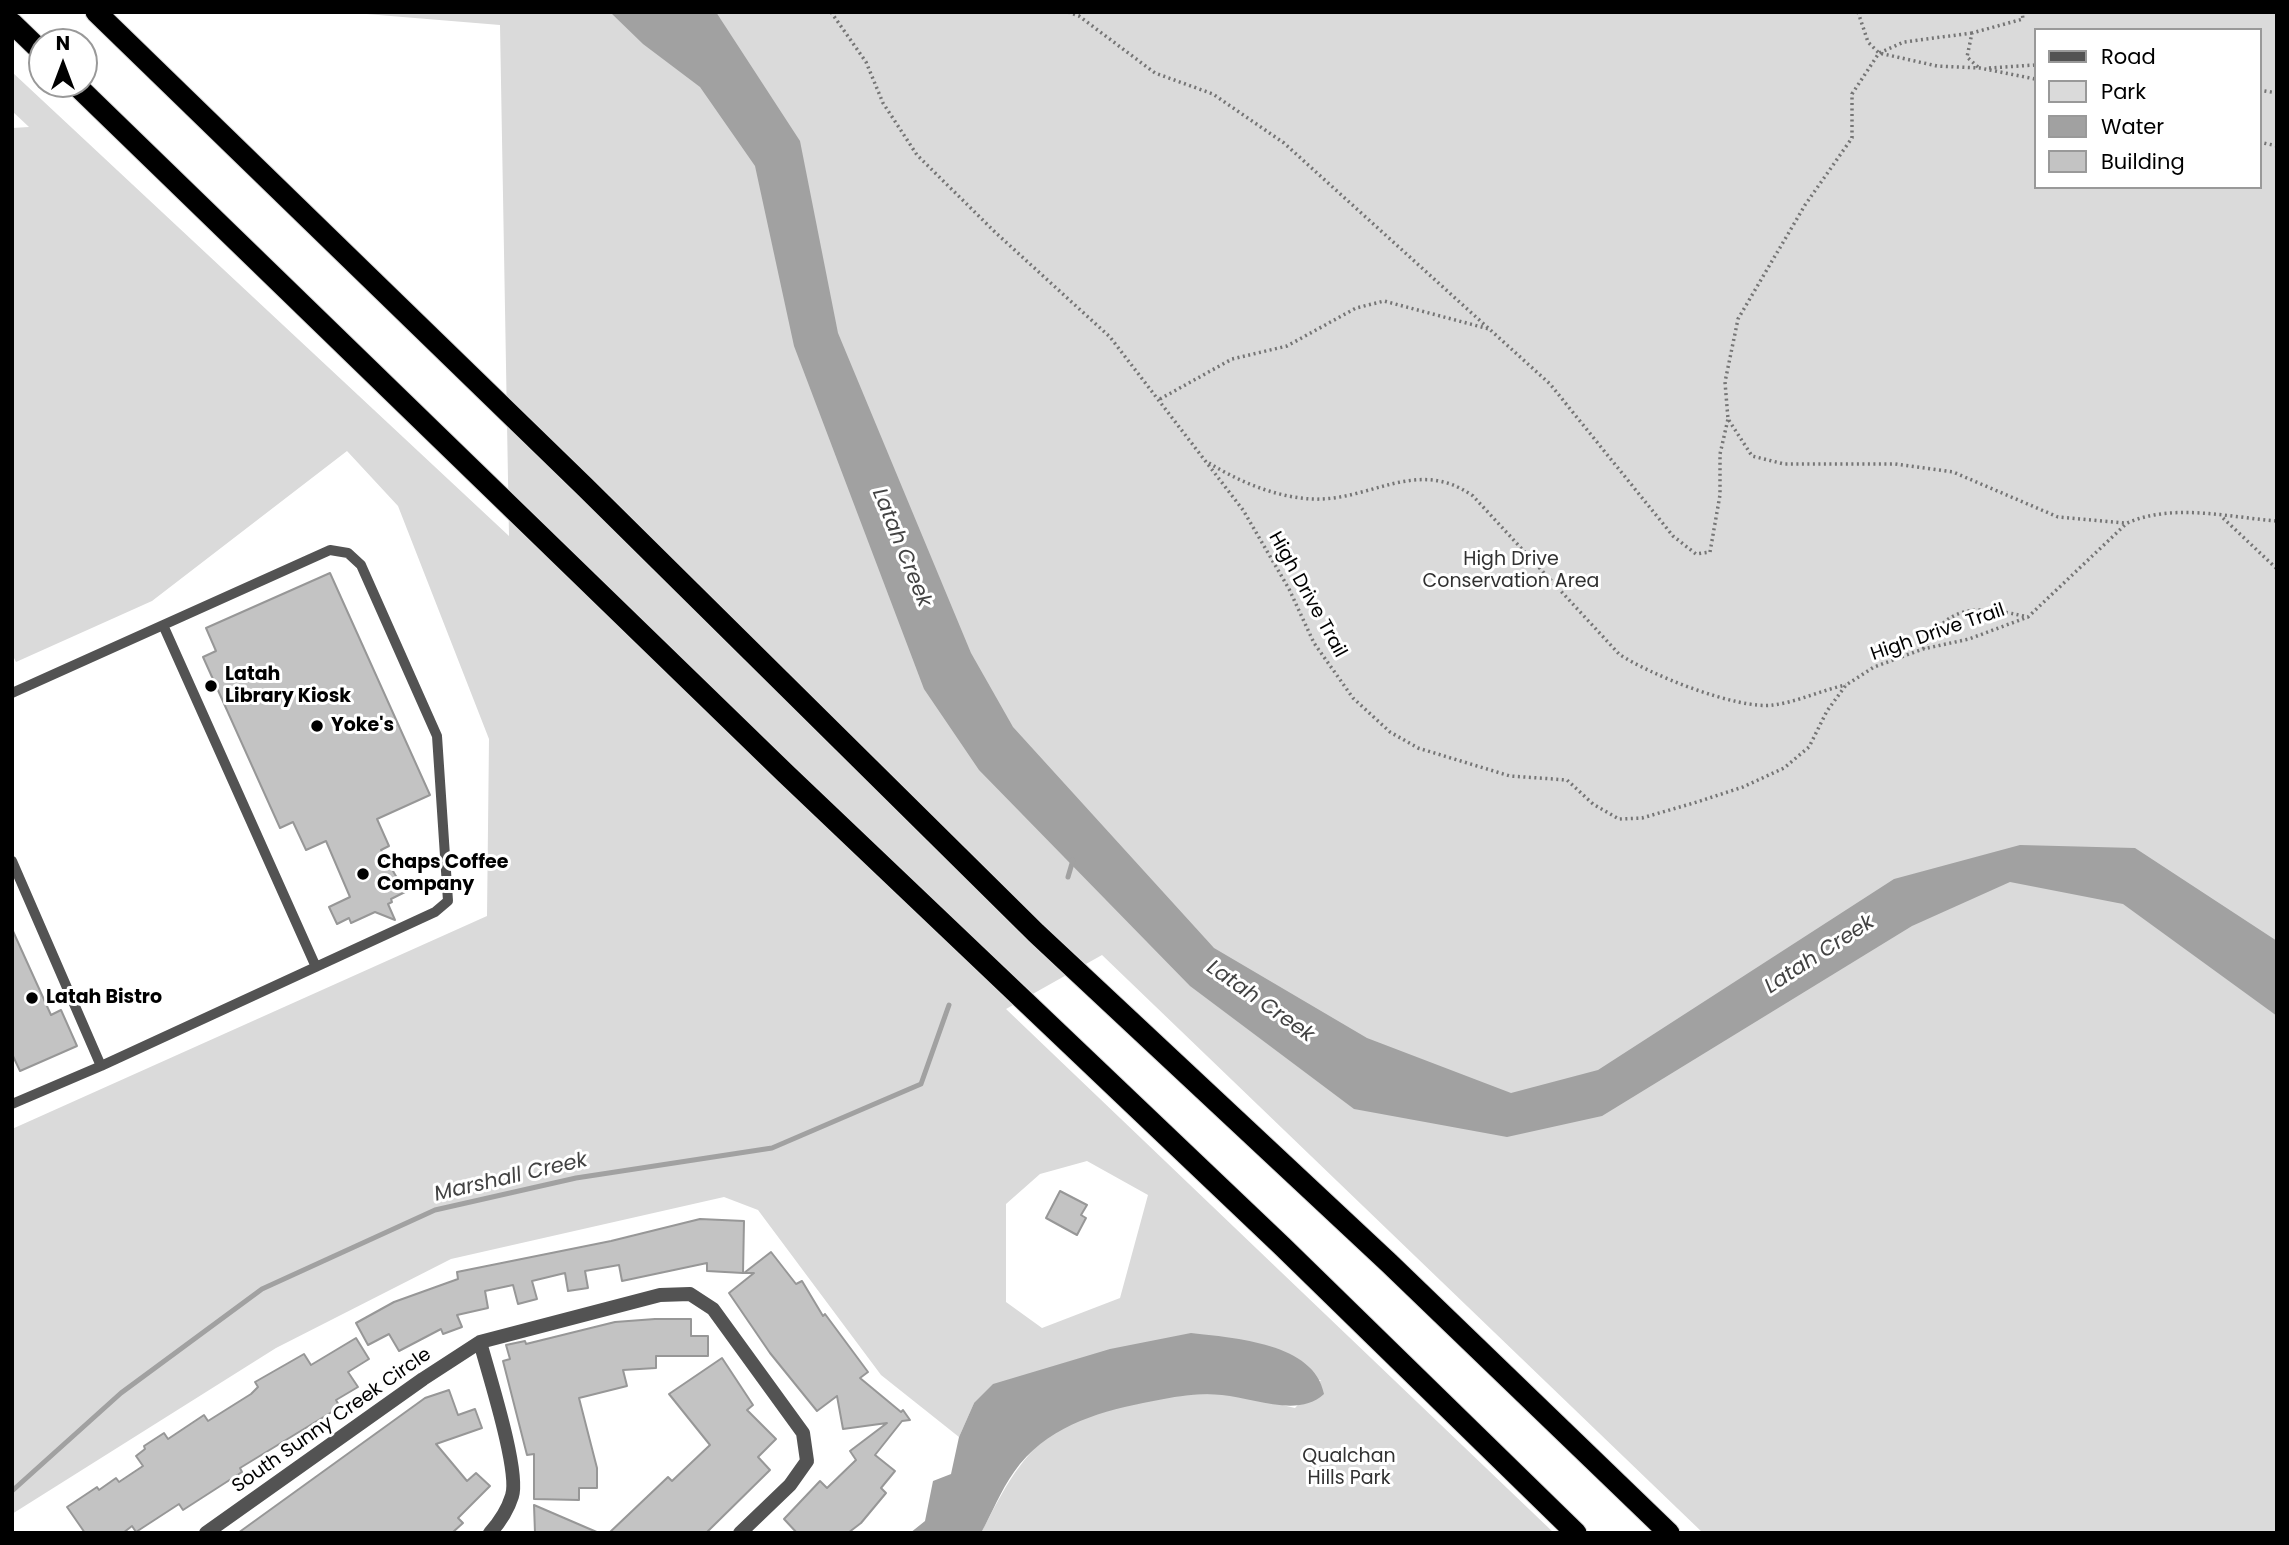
<!DOCTYPE html>
<html>
<head>
<meta charset="utf-8">
<style>
	body { margin:0 }
	#map { position:relative; width:2289px; height:1545px; overflow:hidden; background:#fff; font-family:Poppins,sans-serif }
	canvas { display:block }
	.frame { position:absolute; inset:0; border:14px solid #000; pointer-events:none }
	.legend { position:absolute; left:2034px; top:28px; width:228px; height:161px; box-sizing:border-box; background:#fff; border:2px solid #999; margin:0; padding:9px 12px; list-style:none; font-size:21px; color:#000 }
	.legend li { display:flex; align-items:center; gap:14px; height:35px }
	.legend b { width:35px; border:2px solid #999 }
	.north { position:absolute; left:28px; top:28px; width:70px; height:70px; box-sizing:border-box; background:#fff; border:2px solid #999; border-radius:50%; rotate:0deg; font-size:19px; font-weight:700; line-height:28px; text-align:center; color:#000 }
	.north::after { content:''; display:block; margin:auto; width:24px; height:32px; background:#000; clip-path:polygon(50% 0,100% 100%,50% 72%,0 100%) }
</style>
</head>
<body>
<div id="map">
<canvas width="2289" height="1545"></canvas>
<div class="frame"></div>
<ul class="legend">
<li><b style="height:9px;background:#535353"></b>Road</li>
<li><b style="height:19px;background:#dadada"></b>Park</li>
<li><b style="height:19px;background:#a1a1a1"></b>Water</li>
<li><b style="height:19px;background:#c3c3c3"></b>Building</li>
</ul>
<div class="north">N</div>
</div>
<script>
const g = document.querySelector('canvas').getContext('2d');
g.lineJoin = 'round';
function fill(path, color) { g.fillStyle = color; g.fill(path, 'evenodd'); }
function trace(path, color, width, dash) { g.strokeStyle = color; g.lineWidth = width; g.lineCap = dash ? 'butt' : 'round'; g.setLineDash(dash || []); g.stroke(path); }
function drawText(font, color, halo, rows, align = 'center') {
  g.font = font + ' Poppins,sans-serif'; g.lineWidth = 6; g.setLineDash([]); g.textBaseline = 'middle'; g.strokeStyle = halo; g.fillStyle = color; for (const [text, x, y, turn = 0] of rows) {
    g.save(); g.translate(x, y); g.rotate((+turn || 0) * Math.PI / 180); g.textAlign = isNaN(turn) ? turn : align; if (halo) g.strokeText(text, 0, 0); g.fillText(text, 0, 0); g.restore();
  }
}
fill(new Path2D(`
	M342 12H2277V1533H1703L1102 955 1006 1009 1554 1533H981C1000 1497 1018 1458 1052 1434 1091 1406 1169 1394 1216 1394 1242 1394 1270 1402 1295 1408L1321 1380 974 1403 959 1437 881 1375 758 1210 724 1197 451 1259 276 1348 12 1514V1129L487 916 489 739 398 506 347 451 152 601 16 662 12 654V128L29 127 12 111V72L509 536 500 25ZM2035 30H2259V187H2035ZM1087 1161 1148 1195 1120 1298 1042 1328 1006 1302V1204L1040 1174Z`), '#dadada');
fill(new Path2D(`
	M610 12H716L800 141 838 333 971 653 1013 727 1214 948 1367 1038 1511 1093 1598 1070 1894 879 2020 845 2135 848 2277 941V1016L2123 904 2010 882 1912 926 1602 1116 1507 1137 1354 1109 1190 986 979 770 924 689 794 346 755 166 700 87 643 44Z
	M1191 1333C1234 1338 1315 1343 1324 1394 1299 1418 1254 1398 1222 1395 1196 1392 1168 1398 1143 1403 1094 1413 1045 1428 1014 1472 1001 1490 992 1513 981 1533H910L925 1521 933 1481 951 1474 959 1437 974 1403 993 1384 1110 1349Z`), '#a1a1a1');
trace(new Path2D(`
	M1068 877 1073 860
	M12 1491 121 1393 262 1289 435 1210 576 1178 772 1148 921 1084 949 1005`), '#a1a1a1', 5);
const building = new Path2D(`
	M330 573 430 795 377 819 389 846 381 850 405 892 391 899 392 902 388 904 395 920 375 912 351 923 349 918 337 924 329 907 350 897 326 841 306 850 293 822 280 828 203 657 216 651 206 628Z
	M12 929 51 1015 61 1010 77 1046 20 1071 12 1054Z
	M1060 1191 1087 1205 1081 1215 1086 1218 1077 1235 1046 1218Z
	M700 1219 744 1221 743 1273 707 1271V1263L622 1281 619 1265 585 1271 588 1288 568 1291 565 1273 532 1281 537 1299 518 1304 513 1285 485 1291 488 1308 457 1315 462 1327 443 1334 441 1329 399 1351 389 1334 368 1345 356 1323 394 1302 458 1279 457 1272 611 1241Z
	M771 1252 796 1284 802 1281 823 1316 825 1314 868 1372 860 1378 901 1412 903 1410 910 1420 902 1421 875 1455 895 1471 881 1488 886 1493 861 1523 848 1533H797L784 1519 820 1481 827 1488 856 1460 850 1451 887 1423 843 1429 837 1396 817 1411 770 1353 729 1293 754 1273H744Z
	M655 1319H691V1336H708V1356H656V1368L623 1370 627 1386 579 1398 597 1468V1488H579V1500L534 1499V1454L527 1455 503 1361 510 1359 506 1345 525 1341 526 1344 615 1322Z
	M356 1338 369 1359 348 1372 358 1387 336 1400 340 1407 240 1468 242 1472 183 1510 179 1504 136 1532 132 1526 123 1533H85L67 1507 97 1487 99 1490 116 1478 119 1482 143 1466 136 1456 145 1449 144 1446 164 1433 168 1439 204 1415 208 1421 251 1394 258 1387 255 1382 304 1354 311 1365Z
	M722 1358 753 1405 747 1410 776 1439 758 1457 770 1470 706 1533H609L668 1477 672 1481 710 1445 669 1394Z
	M449 1390 458 1415 475 1409 482 1428 436 1444 467 1481 476 1473 490 1486 458 1518 463 1523 452 1533H238L425 1398Z
	M534 1505 599 1533H535Z`);
fill(building, '#c3c3c3');
trace(building, '#979797', 2);
const highway = new Path2D(`
	M96 12 585 487 1036 933 1389 1263 1669 1533
	M12 23 42 52
	M75 84 785 773 1282 1246 1576 1533`);
trace(highway, '#dbdbdb', 23);
trace(new Path2D(`
	M831 12 866 62 883 103 917 155 996 233 1110 337 1243 510 1289 589 1314 643 1353 698 1390 732 1418 748 1510 776 1567 780 1593 804 1619 819 1642 818 1697 802 1743 787 1784 768 1809 747 1827 711 1846 685 1874 667 1923 649 1969 639 2028 617 2127 523C2173 503 2227 517 2277 521
	M1068 12 1079 16 1155 73 1213 94 1284 143 1550 384 1673 536 1696 554 1710 552 1720 495V454L1728 419
	M1858 12 1868 42 1879 53 1937 66 1980 68 2035 79
	M1972 33 1904 42 1879 53 1852 94V138L1805 205 1738 319 1725 382 1728 419 1752 456 1784 464H1895L1953 472 2058 517 2125 523
	M1978 67 1967 57 1972 33 2023 19 2022 12
	M1989 68 2035 65
	M2259 90 2277 93
	M2259 142 2277 146
	M1160 399 1232 359 1287 346 1356 308 1384 301 1489 329
	M1209 463C1238 481 1275 497 1311 499 1370 502 1417 456 1473 496L1619 654C1648 674 1738 710 1773 705 1797 702 1822 690 1846 685
	M2223 518 2277 569
	M1923 649C1949 602 1980 606 2028 617`), '#757575', 3.5, [2, 3.5]);
trace(new Path2D(`
	M163 625 316 967
	M12 693 330 550 348 553 361 565 437 736 448 901 435 912 101 1066
	M12 861 101 1066 12 1104`), '#535353', 10);
trace(new Path2D(`
	M480 1342C488 1372 520 1471 512 1496 508 1509 499 1523 490 1533
	M206 1533 423 1379 480 1342 660 1295 690 1294 713 1309 803 1433 807 1461 790 1485 740 1533`), '#535353', 14);
trace(highway, '#000', 21);
for (const [x, y, r, color] of [
	[211,686,7,"#000"],
	[317,726,7,"#000"],
	[363,874,7,"#000"],
	[32,998,7,"#000"]
]) { const dot = new Path2D(); dot.arc(x, y, r, 0, 2 * Math.PI); g.fillStyle = color; g.fill(dot); trace(dot, '#fff', 2.5); }
drawText('19px', '#313131', '#fff', [
	["High Drive",1511,560],
	["Conservation Area",1511,582],
	["Qualchan",1349,1457],
	["Hills Park",1349,1479]
]);
drawText('19px', '#000', '#fff', [
	["High Drive Trail",1307,595,61],
	["High Drive Trail",1938,633,-19],
	["South Sunny Creek Circle",332,1421,-35]
]);
drawText('bold 19px', '#000', '#fff', [
	["Latah",225,675],
	["Library Kiosk",225,697],
	["Yoke's",331,726],
	["Chaps Coffee",377,863],
	["Company",377,885],
	["Latah Bistro",46,998]
], 'left');
drawText('italic 21px', '#424242', '#fff', [
	["Latah Creek",901,548,68],
	["Latah Creek",1820,955,-33],
	["Latah Creek",1260,1002,35],
	["Marshall Creek",511,1178,-13]
]);
</script>
</body>
</html>
